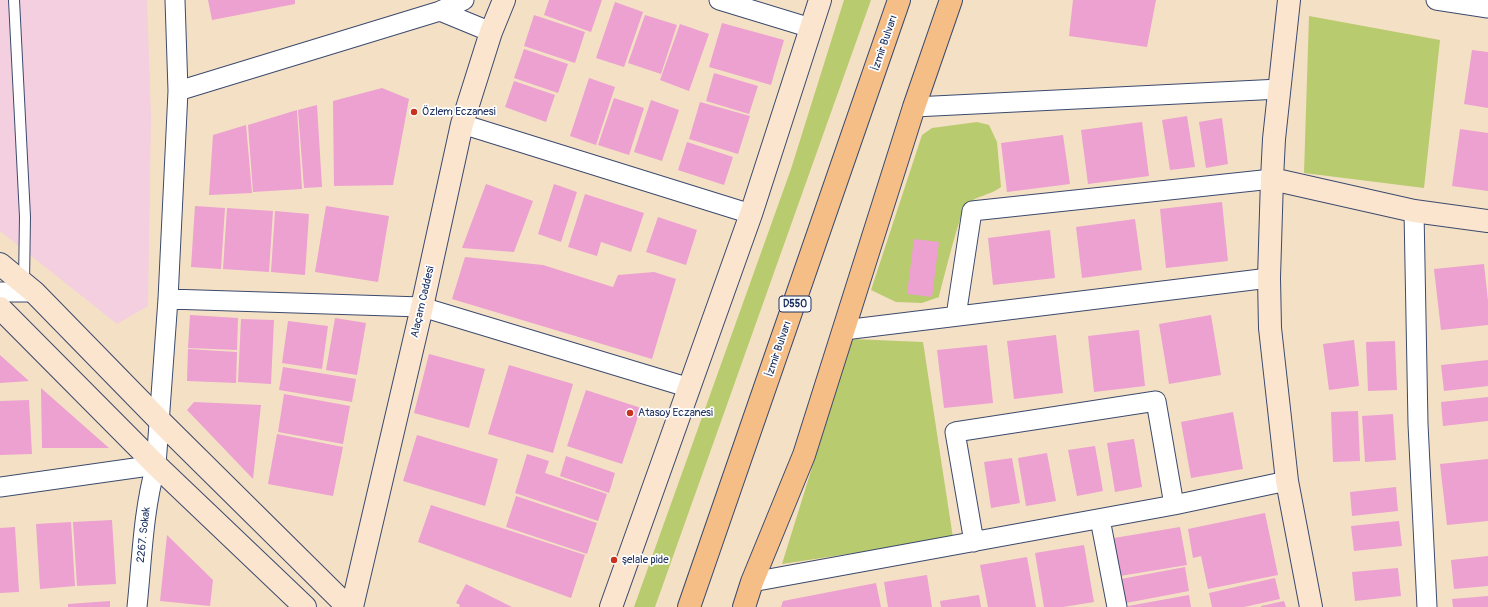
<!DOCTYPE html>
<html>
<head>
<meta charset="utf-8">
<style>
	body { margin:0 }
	canvas { display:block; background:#f4e0c5 }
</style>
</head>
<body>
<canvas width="1488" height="607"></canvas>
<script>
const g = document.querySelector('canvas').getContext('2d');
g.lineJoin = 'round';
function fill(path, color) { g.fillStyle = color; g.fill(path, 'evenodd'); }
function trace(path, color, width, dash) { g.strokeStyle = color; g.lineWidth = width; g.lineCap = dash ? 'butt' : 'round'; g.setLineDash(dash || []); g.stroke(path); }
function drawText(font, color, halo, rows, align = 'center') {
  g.font = font + ' Pangolin,sans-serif'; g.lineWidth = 3.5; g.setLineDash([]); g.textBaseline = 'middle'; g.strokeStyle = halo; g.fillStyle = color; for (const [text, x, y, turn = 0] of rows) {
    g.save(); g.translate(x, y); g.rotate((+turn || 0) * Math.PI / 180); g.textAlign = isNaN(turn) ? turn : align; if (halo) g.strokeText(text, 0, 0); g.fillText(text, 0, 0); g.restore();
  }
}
fill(new Path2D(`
	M0 0H147L151 117 148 306 117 324 0 231Z`), '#f3cfe0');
fill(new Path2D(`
	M844 0H871L655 607H634L791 169Z
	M1309 16 1440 40 1424 188 1304 173Z
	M977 122 989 125 997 142 1001 187C989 196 977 195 966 205 961 209 942 285 939 297L922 303 896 302 871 290 922 135 932 128Z
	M852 339 923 342 953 538 782 564Z`), '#b9cb6f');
fill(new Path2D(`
	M208 0H295V4L212 20Z
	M549 0H602L591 32 544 15Z
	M1073 0H1156L1147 47 1069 36Z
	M615 2 643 12 624 67 596 58Z
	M534 15 585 32 575 63 524 46Z
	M645 15 677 25 661 74 628 63Z
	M722 23 784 40 771 85 709 67Z
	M680 24 709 34 689 91 660 80Z
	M524 49 568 64 558 93 514 78Z
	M1472 50 1488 52V108L1464 104Z
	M714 73 758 86 749 114 706 101Z
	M589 78 615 87 596 145 570 136Z
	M514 81 555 95 546 122 505 107Z
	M382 88 409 99 393 185 334 186 333 101Z
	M614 98 644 108 629 155 598 145Z
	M651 100 679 110 662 161 634 152Z
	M700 102 750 116 738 154 689 139Z
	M317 105 322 187 304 188 298 110Z
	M297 110 302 189 253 192 248 125Z
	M1187 116 1195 167 1170 170 1162 120Z
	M1222 118 1228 164 1206 168 1199 122Z
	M1142 122 1149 176 1088 184 1081 130Z
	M246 125 252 193 209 195 213 135Z
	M1460 129 1488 133V191L1452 186Z
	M1063 135 1070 184 1007 192 1001 143Z
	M687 142 733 157 724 185 678 170Z
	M486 184 533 201 514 252 462 248Z
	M554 184 577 192 561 242 538 234Z
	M585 194 644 213 631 252 601 242 597 256 568 247Z
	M1222 202 1228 261 1166 268 1160 209Z
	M195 206 225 208 221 269 191 267Z
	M326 206 389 216 378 282 315 272Z
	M227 208 273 211 269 272 223 269Z
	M275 211 309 214 305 275 271 272Z
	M658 217 697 230 686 265 646 252Z
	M1135 219 1142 270 1082 278 1076 227Z
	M1050 230 1055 278 993 285 988 238Z
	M914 239 939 242 932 297 907 294Z
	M465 257 543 265 613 287 618 275 654 272 676 279 652 359 452 299Z
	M1484 264 1488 301V325L1441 330 1434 269Z
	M190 315 238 318 237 350 188 348Z
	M1211 315 1221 375 1169 384 1159 324Z
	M335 318 366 323 357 375 326 370Z
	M241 319 274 320 271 384 238 382Z
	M288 321 328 326 322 369 282 363Z
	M1139 330 1145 386 1094 392 1088 336Z
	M1056 335 1063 393 1014 399 1007 341Z
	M1354 340 1359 386 1329 390 1323 344Z
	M1395 341 1397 390 1368 391 1366 342Z
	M987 345 993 403 944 408 937 350Z
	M188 349 237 352 236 383 187 381Z
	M429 354 485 369 469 428 414 413Z
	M0 355 29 381 0 383Z
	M1488 360V386L1444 391 1441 365Z
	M509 365 573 384 553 453 488 434Z
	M283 367 356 379 352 402 279 390Z
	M41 388 109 448H42Z
	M586 390 641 408 622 464 567 446Z
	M284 394 350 406 343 444 278 432Z
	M1488 397V421L1443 426 1441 402Z
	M29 400 32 454 0 455V401Z
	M194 402 261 405 253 479 187 410Z
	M1358 411 1360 461 1333 462 1331 412Z
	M1233 412 1243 469 1191 478 1181 422Z
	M1393 414 1396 460 1365 462 1362 416Z
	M277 434 343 447 333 496 268 484Z
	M417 435 498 459 485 506 403 481Z
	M1134 439 1142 487 1115 492 1107 443Z
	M1095 446 1103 491 1077 496 1068 450Z
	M1047 453 1056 501 1026 506 1018 458Z
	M527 454 549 461 545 473 607 494 598 521 515 493Z
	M566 456 615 473 609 493 560 476Z
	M1012 458 1020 503 991 508 984 462Z
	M1488 459V521L1447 525 1440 464Z
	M1396 487 1398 511 1352 516 1350 492Z
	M516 496 597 523 587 554 506 527Z
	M431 505 585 555 571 598 418 542Z
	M1265 513 1278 575 1208 589 1201 556 1193 558 1188 529Z
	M112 520 116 584 77 586 73 522Z
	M1399 521 1402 546 1354 551 1351 526Z
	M71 522 75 586 40 589 36 524Z
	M15 527 19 592 0 593V528Z
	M1180 527 1187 565 1120 576 1114 538Z
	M167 535 213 580 210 606 160 601Z
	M1084 545 1094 602 1063 607H1044L1035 553Z
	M1488 556V586L1454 589 1451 560Z
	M1027 557 1036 607H988L980 565Z
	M1185 567 1189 591 1126 603 1121 579Z
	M1398 568 1401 596 1355 601 1352 572Z
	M927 575 932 607H888L884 582Z
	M1275 578 1280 599 1244 607H1212L1209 593Z
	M876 583 881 607H781L783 601Z
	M466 584 512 607H459L460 605 456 603Z
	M979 595 981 607H941L940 601Z
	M1189 595 1191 607H1128V606Z
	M1488 596V607H1453L1452 599Z
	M110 601V607H68V604Z
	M1284 601 1286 607H1261V606Z`), '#eca1d0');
const lane = new Path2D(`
	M14 0 25 217 24 282`);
const street = new Path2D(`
	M719 0 811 28
	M1436 0 1488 8
	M440 11 491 32
	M178 91 440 11 464 0
	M914 107 1280 89
	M462 124 751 214
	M1414 211 1418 424 1427 607
	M0 292H34
	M168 299 422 307 690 388
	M956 316 972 211 1272 179
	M844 330 1269 278
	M0 487 156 465 168 299 178 91 175 0
	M1100 519 1117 607
	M974 542 955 432 1156 401 1174 505
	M752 582 1174 505 1287 481
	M137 607C142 559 143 511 156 465`);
const secondary = new Path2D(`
	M1289 0 1274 139 1272 179 1269 278 1270 328 1287 481 1311 607
	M1272 179 1414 211 1488 221
	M0 264 34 292 159 420 348 607
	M0 308 156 465 305 607
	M352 607 422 307 462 124 491 32 504 0
	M611 607 751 214 820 0`);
const highway = new Path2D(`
	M689 607 899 0
	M744 607 752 582 804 455 914 107 951 0`);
trace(lane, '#3c4a6d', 12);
trace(street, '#3c4a6d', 21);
trace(secondary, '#3c4a6d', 24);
trace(highway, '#3c4a6d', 24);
trace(lane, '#fff', 10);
trace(street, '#fff', 19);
trace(secondary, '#fbe5cf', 22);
trace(highway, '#f6be87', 22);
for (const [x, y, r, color] of [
	[414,112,4,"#c8321e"],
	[630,413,4,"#c8321e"],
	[614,560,4,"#c8321e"]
]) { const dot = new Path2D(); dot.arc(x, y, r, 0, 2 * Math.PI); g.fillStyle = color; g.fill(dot); trace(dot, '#fff', 1.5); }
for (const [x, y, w] of [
	[795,304,32]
]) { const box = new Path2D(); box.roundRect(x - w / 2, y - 8, w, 16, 3); g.fillStyle = '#fff'; g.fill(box); trace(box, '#1b2f5e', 1); }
drawText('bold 10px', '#1b2f5e', null, [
	["D550",795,304]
]);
drawText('11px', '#1b2f5e', '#fff', [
	["İzmir Bulvarı",885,43,-71],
	["Alaçam Caddesi",423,302,-77],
	["İzmir Bulvarı",779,349,-71],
	["2267. Sokak",144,535,-84]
]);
drawText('11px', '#1b2f5e', '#fff', [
	["Özlem Eczanesi",422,112],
	["Atasoy Eczanesi",638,413],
	["şelale pide",622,560]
], 'left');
</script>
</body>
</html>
